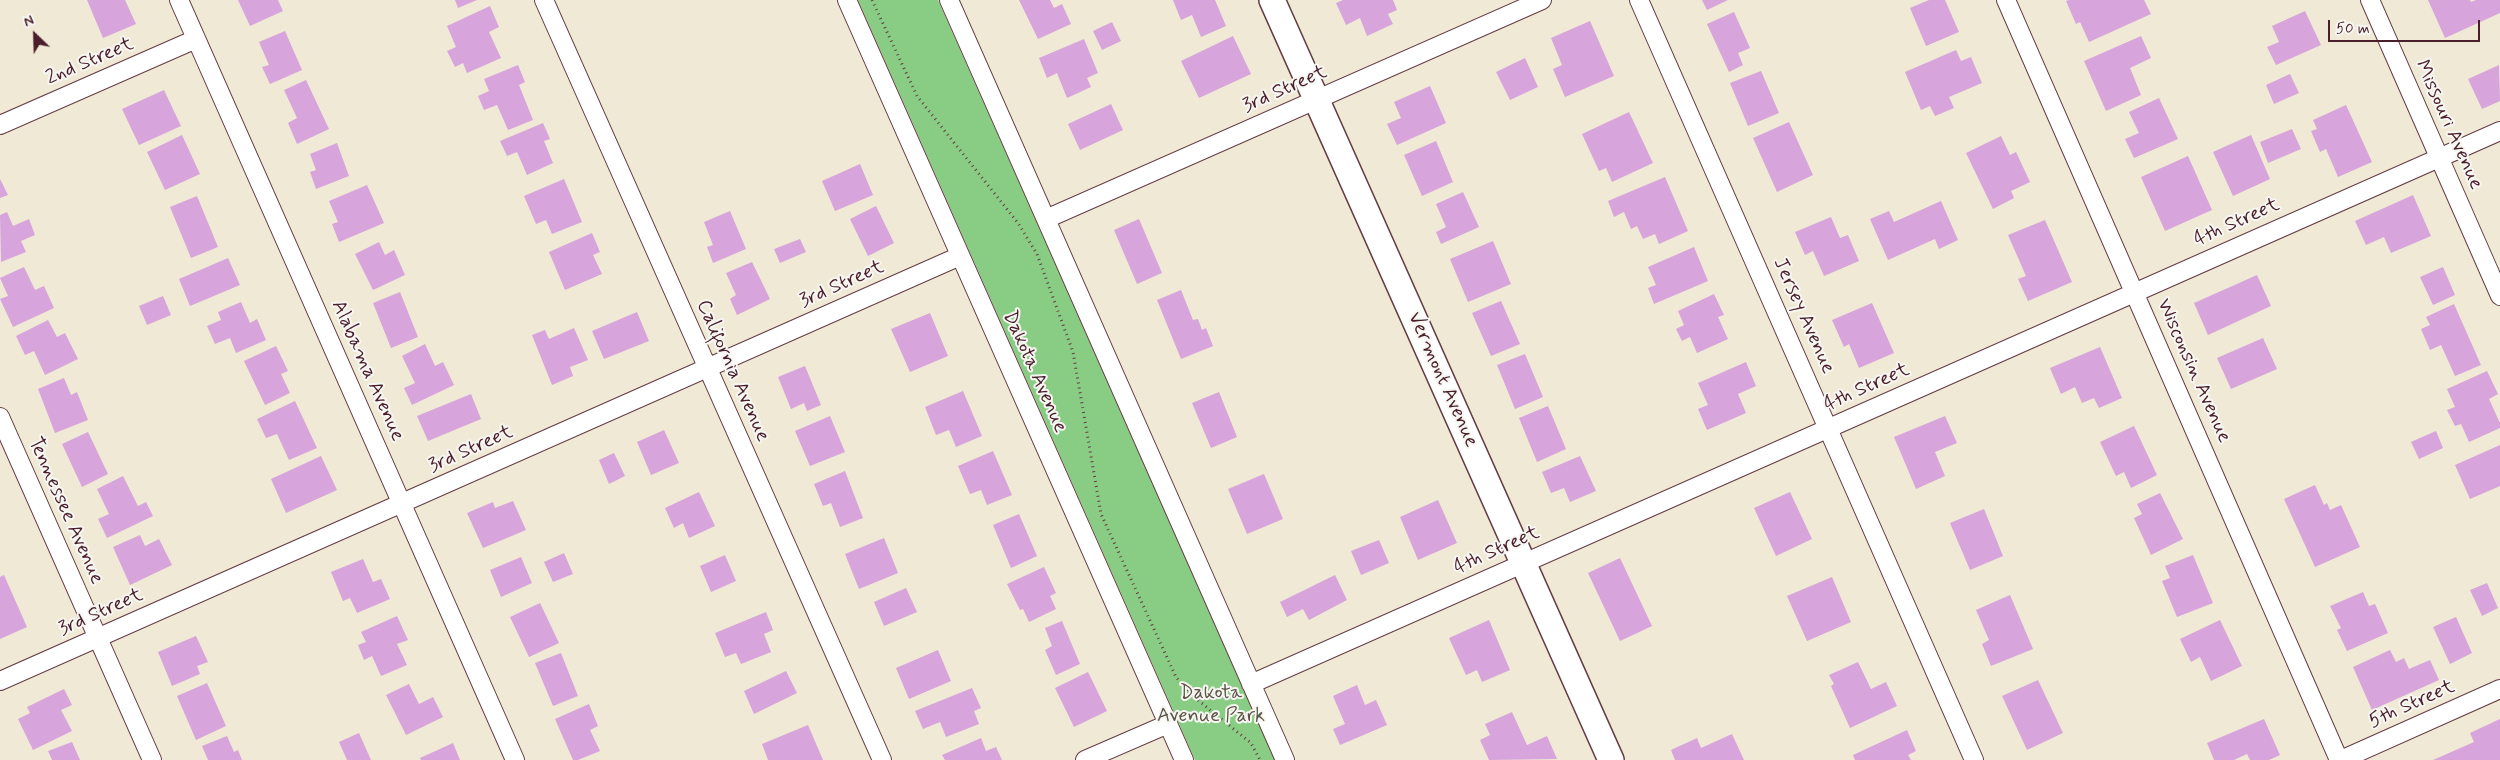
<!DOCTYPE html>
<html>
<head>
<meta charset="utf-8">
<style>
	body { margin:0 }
	#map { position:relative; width:2500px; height:760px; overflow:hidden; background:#f0e9d5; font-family:Mynerve,sans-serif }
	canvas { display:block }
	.north { position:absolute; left:10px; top:10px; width:50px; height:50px; -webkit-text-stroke:4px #f6f6f2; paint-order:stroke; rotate:336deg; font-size:14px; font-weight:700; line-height:20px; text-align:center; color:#4a1f2b }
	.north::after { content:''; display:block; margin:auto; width:18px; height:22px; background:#4a1f2b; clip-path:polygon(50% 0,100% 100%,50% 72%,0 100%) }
	.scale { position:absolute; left:2328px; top:20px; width:152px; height:22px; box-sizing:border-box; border:2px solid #4a1f2b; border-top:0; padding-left:6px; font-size:15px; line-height:18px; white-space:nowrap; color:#4a1f2b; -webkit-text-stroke:4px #f6f6f2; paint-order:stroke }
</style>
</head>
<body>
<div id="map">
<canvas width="2500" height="760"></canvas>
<div class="north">N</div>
<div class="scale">50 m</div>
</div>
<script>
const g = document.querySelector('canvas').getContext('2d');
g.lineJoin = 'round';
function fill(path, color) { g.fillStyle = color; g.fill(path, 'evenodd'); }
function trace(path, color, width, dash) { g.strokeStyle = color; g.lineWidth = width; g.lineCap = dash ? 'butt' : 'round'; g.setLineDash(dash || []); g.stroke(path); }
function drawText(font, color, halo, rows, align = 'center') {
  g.font = font + ' Mynerve,sans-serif'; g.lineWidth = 4; g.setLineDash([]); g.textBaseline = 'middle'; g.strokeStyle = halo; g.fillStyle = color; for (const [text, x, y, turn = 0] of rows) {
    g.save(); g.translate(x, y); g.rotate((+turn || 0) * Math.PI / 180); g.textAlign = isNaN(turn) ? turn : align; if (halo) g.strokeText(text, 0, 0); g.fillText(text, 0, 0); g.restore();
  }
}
fill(new Path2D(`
	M858 0H938L1276 760H1195Z`), '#89cc84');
fill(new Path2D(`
	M87 0H125L136 24 103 38Z
	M238 0H278L283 11 250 26Z
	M455 0H477L458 8Z
	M1019 0H1050L1054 8 1062 4 1071 24 1038 39Z
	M1173 0H1215L1226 26 1201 37 1192 15 1181 20Z
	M1343 0H1393L1397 10 1388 14 1393 24 1367 36 1360 18 1346 25 1336 3Z
	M1702 0H1728L1707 10Z
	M1929 0H1945L1959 32 1926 46 1910 8Z
	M2069 0H2144L2151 14 2089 42 2080 22 2076 24 2066 1Z
	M2428 0H2470L2471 2 2476 0H2500V13L2445 38Z
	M490 6 499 27 489 32 501 58 467 73 463 63 455 67 447 51 456 47 447 26Z
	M2305 11 2321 45 2276 65 2267 47 2279 42 2272 26Z
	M1734 12 1750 48 1738 53 1743 65 1729 72 1707 24Z
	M1590 21 1614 76 1565 97 1553 69 1562 65 1551 38Z
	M1112 22 1121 41 1102 50 1093 31Z
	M285 31 302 70 270 84 262 67 269 65 259 42Z
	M1233 36 1251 74 1199 98 1181 61Z
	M2141 36 2151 58 2130 68 2141 95 2106 111 2084 61Z
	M1084 39 1098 73 1087 78 1091 87 1067 98 1057 73 1047 78 1039 58Z
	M1956 50 1961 61 1971 57 1982 83 1949 97 1954 108 1935 116 1930 106 1921 110 1905 72Z
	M1525 58 1538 87 1510 100 1496 72Z
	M518 65 525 82 519 85 533 120 508 130 497 105 484 110 478 96 489 91 484 79Z
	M2499 65 2500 101 2482 109 2468 79Z
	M1761 71 1779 113 1748 126 1730 83Z
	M2290 74 2299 93 2274 104 2266 85Z
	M306 80 329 129 297 144 288 123 297 118 284 90Z
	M1430 86 1446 123 1397 145 1387 124 1401 118 1394 102Z
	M164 90 181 126 139 145 122 109Z
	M2159 98 2178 139 2134 158 2125 139 2139 133 2129 112Z
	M1111 104 1123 130 1080 150 1068 124Z
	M2346 105 2372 162 2338 177 2326 149 2320 152 2311 131 2317 129 2313 120Z
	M1629 112 1653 163 1612 182 1606 168 1599 171 1582 134Z
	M1789 122 1813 175 1777 192 1753 138Z
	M543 123 550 139 544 141 553 163 527 175 517 152 507 156 500 141Z
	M2292 129 2301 149 2268 163 2260 142Z
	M182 135 200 174 165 190 147 152Z
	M2251 135 2270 179 2233 196 2213 152Z
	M2001 136 2010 155 2016 152 2030 182 2011 191 2014 198 1993 209 1966 153Z
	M1436 141 1453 182 1422 196 1404 155Z
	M337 143 349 176 316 189 310 172 316 170 310 154Z
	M2188 156 2212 210 2165 231 2141 177Z
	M860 164 873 195 835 211 822 181Z
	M1665 177 1688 231 1659 244 1655 234 1643 239 1637 226 1631 229 1624 212 1614 217 1608 201Z
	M0 179 8 195 0 198Z
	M564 179 582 222 552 234 546 220 536 224 524 196Z
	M367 185 384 223 339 242 332 224 338 222 329 201Z
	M1463 192 1479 227 1441 244 1436 232 1446 227 1436 204Z
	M2413 195 2431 236 2391 253 2384 237 2366 245 2355 221Z
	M197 196 218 247 191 258 170 207Z
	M1941 201 1958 240 1939 249 1935 239 1888 260 1870 219 1889 211 1894 222Z
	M876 206 894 243 868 256 850 219Z
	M730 211 746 249 713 263 707 247 713 245 704 222Z
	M7 212 13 226 29 219 35 235 21 241 26 252 1 262 0 215Z
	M1831 217 1840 238 1848 235 1859 261 1824 276 1813 251 1805 255 1795 232Z
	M1139 219 1162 273 1137 284 1114 230Z
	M2045 220 2072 282 2028 301 2018 279 2026 276 2008 235Z
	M592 233 600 252 593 255 602 274 565 290 549 252Z
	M800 239 806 252 780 263 774 249Z
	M1493 241 1511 284 1468 302 1450 259Z
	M379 242 385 255 394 250 405 275 373 290 355 254Z
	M1694 247 1708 281 1654 304 1648 288 1656 285 1648 267Z
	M228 258 240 285 190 306 179 279Z
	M752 262 770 299 737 315 730 299 736 295 726 273Z
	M24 267 35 290 44 286 54 308 13 327 0 299 8 296 0 278Z
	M2443 267 2455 295 2433 305 2420 277Z
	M2257 275 2271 306 2208 335 2194 303Z
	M1181 290 1193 320 1198 319 1202 330 1206 328 1213 346 1181 359 1157 300Z
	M400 292 418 337 391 348 373 303Z
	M1714 294 1724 315 1718 317 1728 339 1697 353 1690 337 1682 341 1676 329 1684 325 1678 311Z
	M163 296 171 315 147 325 139 306Z
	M1501 301 1520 344 1491 356 1472 313Z
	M241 302 250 323 257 319 266 340 236 353 230 338 215 344 207 326 221 320 218 312Z
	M1872 303 1894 353 1859 368 1849 344 1844 347 1832 320Z
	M2454 304 2481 365 2455 376 2441 345 2430 350 2421 329 2430 325 2426 317Z
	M637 312 649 341 604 359 592 331Z
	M930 313 948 356 910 372 891 329Z
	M48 320 57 337 65 333 78 359 45 375 34 351 25 355 16 336Z
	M574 328 588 360 570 367 573 376 552 385 532 335 545 330 549 339Z
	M2263 338 2277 369 2231 389 2217 358Z
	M425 344 435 366 443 362 454 385 412 405 404 388 415 383 402 356Z
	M276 346 288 371 281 374 290 393 265 405 244 361Z
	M2100 347 2122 398 2099 408 2094 398 2082 403 2075 387 2061 394 2050 368Z
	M1525 354 1543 397 1515 409 1497 365Z
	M1746 362 1756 386 1738 394 1746 413 1707 430 1698 409 1708 405 1698 383Z
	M805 366 821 405 807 411 804 403 791 409 778 377Z
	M2487 371 2498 394 2489 399 2500 423V428L2469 442 2461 424 2455 426 2447 410 2455 407 2447 389Z
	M64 378 71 395 77 392 88 420 55 433 38 389Z
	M963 391 982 436 956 447 949 430 936 435 925 407Z
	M1219 392 1237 437 1211 448 1192 403Z
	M471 394 481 419 428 441 417 416Z
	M295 401 317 448 289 460 277 434 266 438 257 419Z
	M1548 406 1566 449 1537 462 1519 418Z
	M830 416 845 452 810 466 795 431Z
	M1945 416 1957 443 1935 452 1945 476 1916 489 1894 437Z
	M2134 426 2157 475 2131 488 2124 472 2116 476 2100 442Z
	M664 430 679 463 651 475 637 442Z
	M2436 431 2443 448 2419 459 2411 442Z
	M88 432 108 474 82 487 62 444Z
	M2500 445V486L2470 499 2455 465Z
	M993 451 1012 495 987 505 981 490 970 494 958 466Z
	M614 453 625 476 609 484 599 460Z
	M321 456 337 490 286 513 271 479Z
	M1580 456 1596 491 1570 502 1564 488 1551 493 1542 472Z
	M845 471 863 518 840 527 831 503 823 506 814 484Z
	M1264 474 1283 519 1247 534 1228 489Z
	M123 476 138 506 146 502 153 516 107 538 98 519 109 514 97 489Z
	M2315 485 2324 505 2327 503 2330 510 2341 505 2360 547 2315 567 2284 499Z
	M699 492 715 526 689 538 683 523 674 528 665 508Z
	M1790 492 1812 539 1776 556 1754 508Z
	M2160 493 2183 539 2151 555 2134 518 2142 514 2137 504Z
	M1438 500 1457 543 1418 560 1400 517Z
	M513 501 526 530 483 548 467 513 493 502 495 508Z
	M1984 509 2003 556 1970 570 1950 523Z
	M1019 514 1037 556 1011 568 993 525Z
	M140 535 145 546 159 539 172 565 130 585 113 547Z
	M884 538 898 573 859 589 845 554Z
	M1379 540 1389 563 1361 575 1351 551Z
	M564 553 573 574 553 582 544 562Z
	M725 555 736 581 711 592 700 566Z
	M2193 555 2213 603 2177 617 2162 581 2170 578 2165 566Z
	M521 557 532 583 501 597 490 570Z
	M1620 558 1652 626 1620 641 1588 573Z
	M363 559 373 582 381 579 390 599 357 613 350 598 343 601 331 572Z
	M1044 567 1056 593 1050 596 1056 609 1029 622 1023 609 1020 610 1007 584Z
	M4 575 27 627 0 639V577Z
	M1335 575 1347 600 1309 620 1303 609 1287 617 1280 602Z
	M1832 577 1851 622 1807 641 1787 596Z
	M2487 583 2498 608 2482 616 2470 590Z
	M906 588 917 612 884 626 874 602Z
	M2363 592 2369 606 2375 604 2388 633 2347 651 2337 630 2341 628 2330 606Z
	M2010 595 2033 649 1991 666 1982 644 1989 640 1976 610Z
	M540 603 559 643 529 657 510 617Z
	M766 612 773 630 764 634 771 652 741 664 736 653 725 657 715 633Z
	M397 616 408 640 397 644 407 665 381 676 372 656 364 660 358 645 366 642 361 632Z
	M2456 617 2472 653 2450 664 2433 627Z
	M1489 620 1510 670 1482 682 1477 670 1466 675 1449 638Z
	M2220 620 2242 666 2211 681 2200 657 2191 662 2180 639Z
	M1062 621 1080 664 1056 675 1045 650 1052 646 1045 628Z
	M196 636 208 662 197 666 200 674 172 686 158 652Z
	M938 650 951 681 909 699 896 668Z
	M2390 650 2396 662 2404 658 2409 669 2430 660 2439 680 2372 710 2353 667Z
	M561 653 578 696 553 706 535 663Z
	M1858 662 1871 689 1886 682 1897 706 1850 728 1831 686 1834 684 1829 675Z
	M786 671 797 693 754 714 744 691Z
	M1088 672 1107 711 1074 727 1055 688Z
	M2038 680 2063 733 2027 750 2002 696Z
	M207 683 226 726 196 740 177 696Z
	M409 684 419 704 433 697 443 717 406 735 386 695Z
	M1357 685 1365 705 1376 700 1387 725 1340 745 1333 729 1345 724 1333 696Z
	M972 688 981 708 974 711 979 724 946 737 940 722 923 729 915 711Z
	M64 689 72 705 61 710 72 731 33 750 18 719 30 713 27 707Z
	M589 704 598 726 590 730 600 751 578 760H573L555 719Z
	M1512 712 1527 745 1547 736 1557 759 1489 760 1480 740 1490 735 1485 724Z
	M2264 719 2280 755 2269 760H2250L2247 754 2234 760H2214L2207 743Z
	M2500 719V760H2433L2474 742 2470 733Z
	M808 725 823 760H768L762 744Z
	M1907 730 1916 751 1908 755 1911 760H1855L1853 755Z
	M359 733 371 760H347L339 742Z
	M1732 734 1744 760H1675L1671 750 1697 738 1701 748Z
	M227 736 234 752 238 750 242 760H208L202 746Z
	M981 738 986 751 996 747 1002 760H945L942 755Z
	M72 742 80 760H52L48 751Z
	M453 743 460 760H421L420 758Z`), '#d7a4dc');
const street = new Path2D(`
	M179 0 515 760
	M544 0 882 760
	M847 0 1184 760
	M949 0 1285 760
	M1639 0 1974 760
	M2006 0 2339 760
	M2370 0 2500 296
	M0 125 196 39
	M1046 219 1542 0
	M0 417 152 760
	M0 681 960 256
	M1251 684 2500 131
	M1085 760 1168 724
	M2341 760 2500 689`);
const secondary = new Path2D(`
	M1272 0 1611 760`);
trace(street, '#633d44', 20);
trace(secondary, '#633d44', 28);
trace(new Path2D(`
	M872 0 917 96 1018 223 1037 254 1073 352 1101 514 1176 677 1188 692 1251 743 1260 760`), '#633d44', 3, [1, 4]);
trace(street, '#fff', 18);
trace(secondary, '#fff', 25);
drawText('20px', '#4a1f2b', '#f6f6f2', [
	["2nd Street",90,62,-23],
	["3rd Street",1285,90,-24],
	["Missouri Avenue",2448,125,66],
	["4th Street",2237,223,-24],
	["3rd Street",842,285,-24],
	["Jersey Avenue",1803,316,66],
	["Alabama Avenue",367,371,66],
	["California Avenue",732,371,66],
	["Wisconsin Avenue",2193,371,66],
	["Dakota Avenue",1034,372,66],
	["Vermont Avenue",1442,380,66],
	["4th Street",1867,388,-24],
	["3rd Street",471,450,-24],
	["Tennessee Avenue",65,511,66],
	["4th Street",1497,551,-24],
	["3rd Street",101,613,-24],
	["5th Street",2412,705,-24]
]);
drawText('20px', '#5d5346', '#f6f6f2', [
	["Dakota",1211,694],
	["Avenue Park",1211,717]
]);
</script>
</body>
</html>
